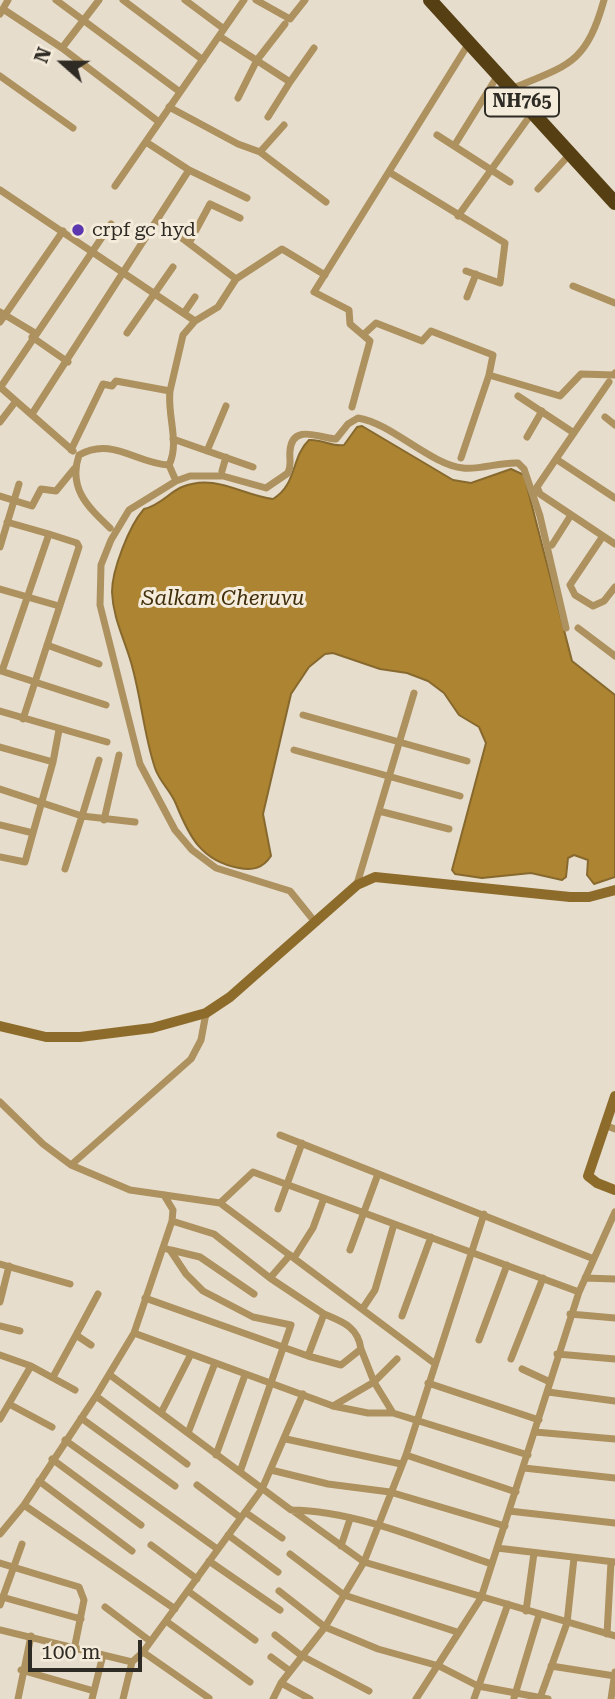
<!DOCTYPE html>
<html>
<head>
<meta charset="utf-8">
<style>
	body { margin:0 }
	#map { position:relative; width:615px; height:1699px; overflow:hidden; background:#e7ddcd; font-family:"Roboto Serif",serif }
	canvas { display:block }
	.north { position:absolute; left:28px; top:28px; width:70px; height:70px; -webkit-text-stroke:5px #f4ebda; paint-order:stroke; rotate:291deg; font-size:19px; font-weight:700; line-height:28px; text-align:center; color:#2e2a24 }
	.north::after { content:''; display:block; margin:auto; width:24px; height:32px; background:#2e2a24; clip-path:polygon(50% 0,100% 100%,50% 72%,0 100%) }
	.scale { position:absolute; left:28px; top:1640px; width:114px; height:32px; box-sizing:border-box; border:4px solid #2e2a24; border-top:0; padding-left:9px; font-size:21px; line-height:24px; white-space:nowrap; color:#2e2a24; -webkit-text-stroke:5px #f4ebda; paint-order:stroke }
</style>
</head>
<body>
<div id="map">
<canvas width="615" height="1699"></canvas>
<div class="north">N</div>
<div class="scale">100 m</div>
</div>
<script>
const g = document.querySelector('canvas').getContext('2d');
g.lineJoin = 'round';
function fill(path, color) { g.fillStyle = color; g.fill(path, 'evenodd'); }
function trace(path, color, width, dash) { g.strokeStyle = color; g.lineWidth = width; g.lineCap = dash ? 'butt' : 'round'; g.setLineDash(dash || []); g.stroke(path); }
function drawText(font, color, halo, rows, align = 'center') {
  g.font = font + ' "Roboto Serif",serif'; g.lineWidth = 6; g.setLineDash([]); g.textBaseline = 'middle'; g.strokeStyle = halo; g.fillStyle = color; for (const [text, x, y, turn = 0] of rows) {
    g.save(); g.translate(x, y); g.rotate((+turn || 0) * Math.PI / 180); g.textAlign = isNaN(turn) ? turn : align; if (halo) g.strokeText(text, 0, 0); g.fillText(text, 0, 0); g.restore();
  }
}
const water = new Path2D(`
	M362 426 453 480 471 483 511 469 524 475 572 661 615 695V877L594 884 587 875 588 860 574 855 568 858 566 877 562 880 531 873 482 878 455 874 452 870 486 743 479 727 459 715 444 693 428 681 407 673 380 669 333 653 325 654 309 667 291 694 263 814 271 856C263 868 253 871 239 868 201 861 189 836 176 804 171 791 159 781 155 768 143 732 141 694 130 659 123 636 113 617 112 592 112 570 129 526 144 509 161 505 168 493 182 487 215 473 241 495 273 499 297 485 291 457 309 440 322 439 332 447 344 445L357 427Z`);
fill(water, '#ad8432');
trace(water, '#87692e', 2);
trace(new Path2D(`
	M56 0 180 92
	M123 0 203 60
	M185 0 224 29
	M256 0 290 19 305 0
	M3 9 62 48 159 122
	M0 14 8 0
	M219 36 290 82 314 48
	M469 43 314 292 349 310 350 324 363 335 376 323 422 341 431 331 493 355 489 375 560 396 581 374 614 375 615 373
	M62 48 99 0
	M0 76 73 128
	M511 89C569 65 586 64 604 0
	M238 98 257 60 285 24
	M169 107 238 144 260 152 326 202
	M268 117 290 82
	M437 135 510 182
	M146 142 189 170
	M454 146 498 75
	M260 152 284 125
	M389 172 505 243 500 283 466 271
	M115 186 244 0
	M538 189 570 154
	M0 190 195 321
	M458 216 532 113
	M158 220 236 279
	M189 243 210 204 240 218
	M573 286 615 303
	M467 297 476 274
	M0 312 35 333
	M184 313 195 297
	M0 322 63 231
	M127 333 173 267
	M32 337 68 362
	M0 387 73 451
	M0 388 111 224
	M518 396 574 433
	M352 407 370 341 363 335
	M32 414 189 170 247 198
	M605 417 615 425
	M0 422 16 401
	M527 437 542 411
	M173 439 253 467
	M71 450 103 384 112 386 116 381 170 391 183 335 195 321 218 307 236 279 282 249 325 275
	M207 451 226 406
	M461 458 489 375
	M556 459 609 382
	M169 465 176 481 190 476H223L266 488 288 473C292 464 289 459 290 451 292 422 322 439 336 439L348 424 358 418C391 423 431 465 463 468 480 470 500 462 518 463L524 469 540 516 566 628
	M222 471 226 457
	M176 481 129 510 111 540 101 565 100 605 140 764 175 830 192 850 216 868 290 891 315 922
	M0 496 32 506 41 489 56 491 74 469
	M7 522 49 534
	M110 528C87 506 68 488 79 455 112 436 137 464 169 465 180 443 167 415 170 391
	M603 536 540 494 537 487 556 459 615 498
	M615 544 603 536 570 585 575 595 593 606 604 601 615 587
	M552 545 571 515
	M0 547 19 484
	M0 589 59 606
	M578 628 615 656
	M47 645 99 664
	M1 671 106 705
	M2 671 49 534 77 543 79 547 23 719
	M0 711 107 742
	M303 715 467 761
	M0 747 53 762 33 833
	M294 750 460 796
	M53 762 59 730
	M0 789 82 816 99 760
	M379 811 449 829
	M104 820 119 755
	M0 825 33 833 25 862 0 857
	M65 869 82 816 135 822
	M357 884 414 693
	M0 1102 43 1144 71 1165 130 1190 220 1203 434 1363
	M604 1125 615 1129
	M280 1135 594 1259
	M71 1165 191 1059 201 1040 206 1013
	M220 1203 253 1172 579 1292 615 1212
	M278 1209 302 1143
	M172 1221 214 1234 270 1278 290 1255
	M164 1248 170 1250 186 1274 203 1291 253 1317 291 1325 240 1472
	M171 1250 200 1257 254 1294
	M350 1250 378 1174
	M294 1258 313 1228 324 1198
	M0 1264 70 1284
	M270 1278 324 1314 308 1356
	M585 1278 615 1279
	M145 1298 308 1356 341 1365 361 1349C358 1327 343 1322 324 1314
	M0 1302 9 1266
	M363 1308 375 1290 394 1224
	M570 1314 615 1318
	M402 1316 431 1237
	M0 1326 20 1331
	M134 1333 333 1406 368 1413H393
	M76 1335 98 1294
	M479 1340 507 1265
	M361 1349 374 1382 393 1413 528 1455
	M557 1354 615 1359
	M0 1355 31 1366 0 1419
	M511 1359 543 1278
	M31 1366 75 1390
	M522 1369 550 1382
	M110 1375 291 1510C359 1511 429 1543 492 1564
	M53 1377 76 1335 91 1345
	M428 1383 539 1420
	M548 1392 615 1401
	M96 1396 187 1464
	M9 1404 52 1427
	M333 1406 374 1382 397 1359
	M161 1413 191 1354
	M81 1418 175 1486
	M535 1432 615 1439
	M188 1433 215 1363
	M286 1439 401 1464
	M65 1440 216 1548
	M216 1455 245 1375
	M406 1455 516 1492
	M52 1459 141 1525
	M524 1468 615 1478
	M271 1470 328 1484 390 1492 505 1526
	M39 1481 132 1551
	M197 1485 241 1518
	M24 1505 175 1609
	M292 1510 364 1562 615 1636
	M509 1511 615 1523
	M245 1512 282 1538
	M0 1534 24 1505 96 1396 134 1333 172 1221 173 1210 164 1195
	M228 1535 278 1572
	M151 1545 197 1579
	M341 1546 350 1519
	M497 1548 615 1562
	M290 1554 344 1595 457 1632
	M209 1561 280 1610
	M0 1563 79 1587 84 1600 74 1650
	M188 1591 255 1640
	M279 1591 325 1627 378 1649 439 1666 478 1686 548 1699
	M2 1597 81 1619
	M0 1605 22 1544
	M105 1607 150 1641
	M526 1611 534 1553
	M166 1621 250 1682
	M0 1630 132 1662
	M607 1634 611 1562
	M275 1635 302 1656 369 1691
	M143 1652 209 1698
	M271 1657 290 1671
	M551 1666 615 1676
	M21 1670 94 1691
	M281 1683 310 1699
	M514 1698 539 1615
	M540 1698 567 1623 574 1558
	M18 1699 31 1636
	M92 1699 103 1655
	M123 1699 132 1662 143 1652 262 1489 303 1394
	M273 1699 281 1683 325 1627 364 1562 406 1455 484 1214
	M416 1699 481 1598 579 1292
	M474 1699 508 1604
	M611 1699 615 1672`), '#ad915e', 7);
trace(new Path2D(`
	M0 1026 46 1037H80L152 1028 206 1013 230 997 357 885 375 877 570 897H589L615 890
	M615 1096 588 1176 597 1183 615 1190`), '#8d6c2b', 10);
trace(new Path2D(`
	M430 0 615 203`), '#564013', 14);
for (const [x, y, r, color] of [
	[78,230,7,"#5c37af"]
]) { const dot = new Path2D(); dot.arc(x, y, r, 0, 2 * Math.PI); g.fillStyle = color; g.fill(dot); trace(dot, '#f4ebda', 2.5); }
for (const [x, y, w] of [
	[522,102,74]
]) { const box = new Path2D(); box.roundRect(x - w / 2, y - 14.5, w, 29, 5); g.fillStyle = '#f4ebda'; g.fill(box); trace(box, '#2e2a24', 2); }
drawText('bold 18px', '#2e2a24', null, [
	["NH765",522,102]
]);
drawText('19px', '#2e2a24', '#f4ebda', [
	["crpf gc hyd",92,230]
], 'left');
drawText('italic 21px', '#402e0b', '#f4ebda', [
	["Salkam Cheruvu",223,599]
]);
</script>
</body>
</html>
